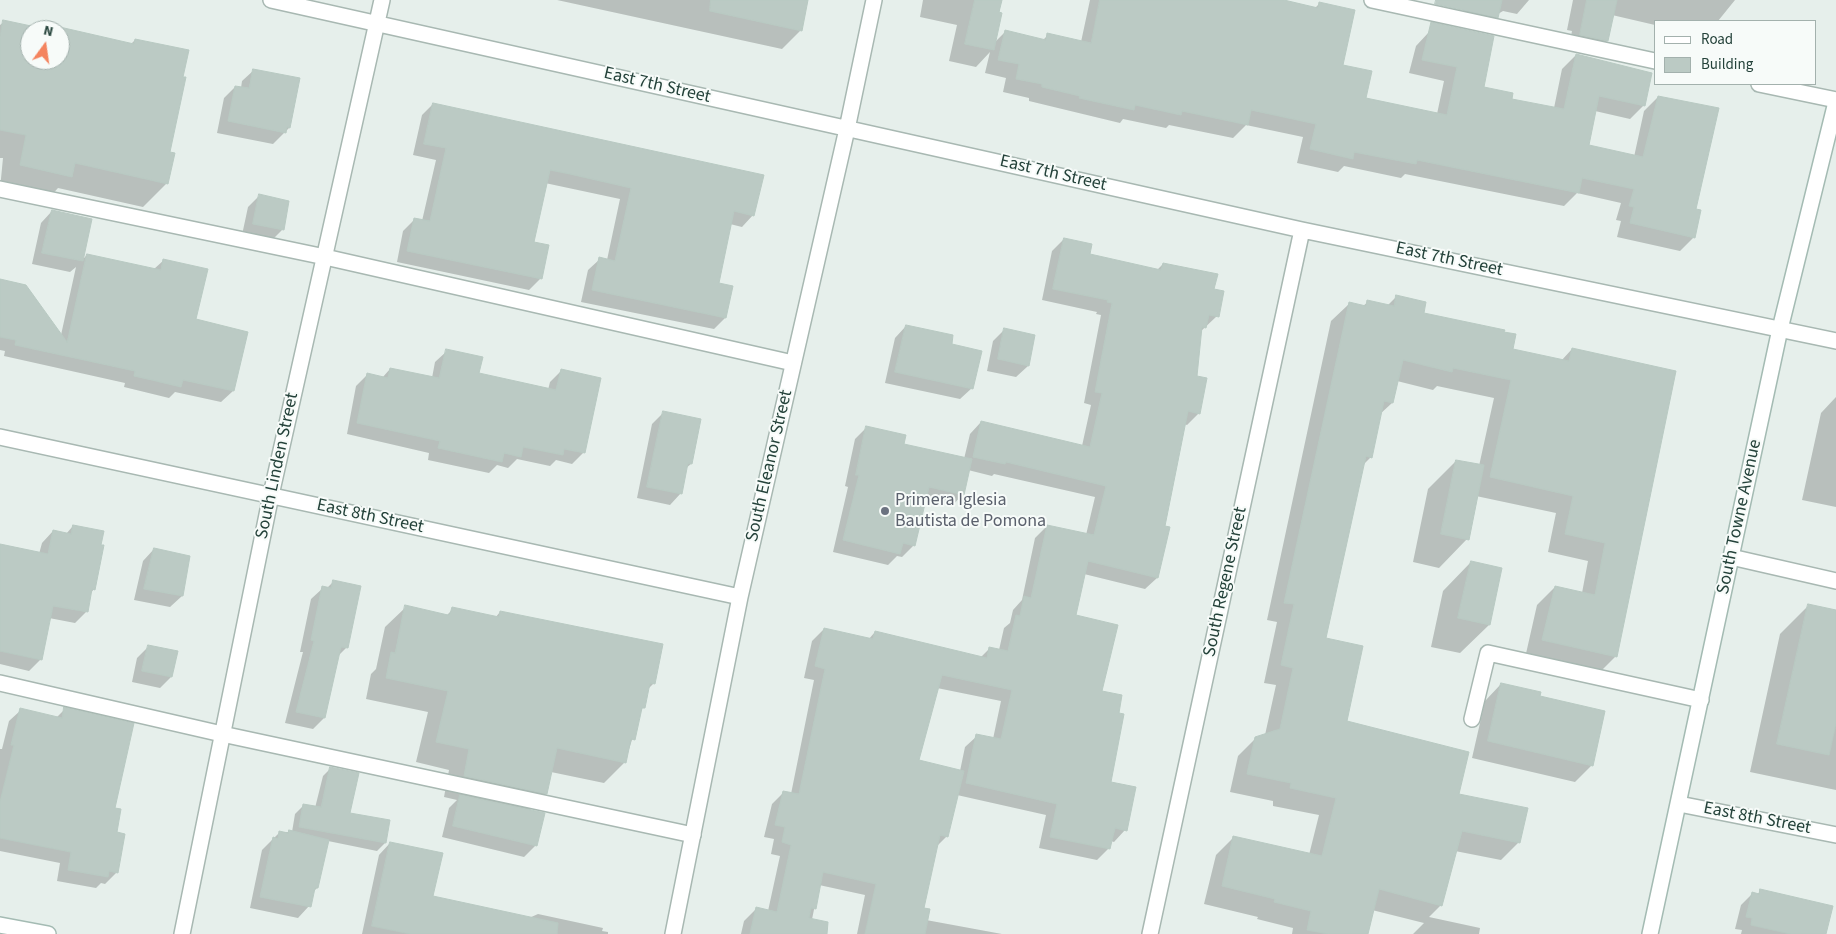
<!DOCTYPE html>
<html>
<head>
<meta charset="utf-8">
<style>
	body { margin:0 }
	#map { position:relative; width:1836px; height:934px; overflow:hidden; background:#e6efeb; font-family:"Source Sans 3",sans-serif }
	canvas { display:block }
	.legend { position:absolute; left:1654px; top:20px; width:162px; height:65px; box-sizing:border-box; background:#f7fbf9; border:1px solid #a3b1ad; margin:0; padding:6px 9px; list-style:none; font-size:15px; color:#24423a }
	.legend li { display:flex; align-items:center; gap:10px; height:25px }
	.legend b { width:25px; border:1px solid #a3b1ad }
	.north { position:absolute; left:20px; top:20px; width:50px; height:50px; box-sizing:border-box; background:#f7fbf9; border:1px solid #a3b1ad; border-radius:50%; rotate:14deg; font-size:14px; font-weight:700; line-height:20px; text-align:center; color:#24423a }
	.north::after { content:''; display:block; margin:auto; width:18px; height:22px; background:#f4845f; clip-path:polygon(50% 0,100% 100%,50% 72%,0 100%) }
</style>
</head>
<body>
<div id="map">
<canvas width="1836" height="934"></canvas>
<ul class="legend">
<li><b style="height:6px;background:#fff"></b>Road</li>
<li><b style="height:14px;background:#bbcac4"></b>Building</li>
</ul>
<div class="north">N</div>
</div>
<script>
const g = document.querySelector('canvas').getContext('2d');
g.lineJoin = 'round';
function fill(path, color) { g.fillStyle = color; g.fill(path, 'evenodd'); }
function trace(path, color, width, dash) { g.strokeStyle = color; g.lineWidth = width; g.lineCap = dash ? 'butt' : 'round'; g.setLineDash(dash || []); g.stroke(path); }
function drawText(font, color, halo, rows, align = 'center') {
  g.font = font + ' "Source Sans 3",sans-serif'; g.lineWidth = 4; g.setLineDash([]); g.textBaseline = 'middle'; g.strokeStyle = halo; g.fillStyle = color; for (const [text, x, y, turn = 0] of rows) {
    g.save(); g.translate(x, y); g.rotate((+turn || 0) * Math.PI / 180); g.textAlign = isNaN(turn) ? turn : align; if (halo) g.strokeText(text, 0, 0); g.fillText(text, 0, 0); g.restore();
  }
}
fill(new Path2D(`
	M557 0H807L800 31 782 49Z
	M923 0H1001L994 43 1005 32 1043 40 1048 35 1081 42 1090 0H1279L1315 8 1320 3 1342 66 1365 98 1437 114 1444 81 1409 73 1416 46 1429 32 1483 87 1511 100 1554 108 1562 69 1576 55 1644 105 1630 119 1595 111 1587 146 1634 157 1644 111 1658 97 1695 210 1694 237 1680 251 1617 237 1621 221 1616 220 1621 203 1577 193 1564 206 1405 174 1401 178 1344 166 1338 172 1297 163 1303 137 1246 125 1233 138 1169 125 1166 128 1123 119 1120 123 1029 101V98L1003 92 1006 78 985 73 990 52 976 67 949 61 957 25 920 17Z
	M1466 0H1529L1517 14 1503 11 1498 14 1486 28 1461 23Z
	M1573 0H1735L1718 21H1655V25L1612 15 1607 41 1595 52 1569 46 1572 31 1567 30Z
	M4 22 44 30H30V60H60V30H47L51 26 131 44 135 40 169 153 167 183 143 207 58 188 47 200 0 189 3 158H0V25Z
	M254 70 289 128 273 144 217 133 224 98 235 87 241 88 242 81Z
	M433 104 753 215 742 227 730 224 717 284 725 318 714 329 581 302 588 270 600 259 607 260 620 199 545 183 532 243 541 278 529 290 397 262 403 231 415 219 422 221 436 160 413 155 422 115Z
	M259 196 282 230 271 241 242 235 248 207Z
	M52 211 82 260 87 255 154 269 164 260 233 391 221 402 175 392 169 398 124 387 125 383 4 356 5 351 0 350V281L61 335 76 267 70 272 32 264 41 223Z
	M1064 239 1089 255 1157 270 1163 264 1213 290 1217 316 1200 332 1195 377 1199 413 1187 425 1184 424 1164 527 1157 578 1145 589 1084 574 1074 616 1101 692 1109 783 1125 830 1114 842 1111 841 1109 848 1097 860 1039 848 1046 815 957 795 947 836 936 847 923 909 926 920 1002 934H857L865 895 819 885 809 934H741L744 921 756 909 768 911 780 856 771 854 774 839 764 837 772 804 784 792 791 794 814 680 804 678 812 641 824 629 868 640 875 632 980 658 990 648 999 650 1004 628 1010 623 1013 610 1022 600 1035 538 1047 526 1086 535 1095 497 994 474 992 476 968 470 963 494 952 506 924 500 913 546 902 557 897 556 888 565 833 552 848 487 845 486 855 439 866 428 902 445 964 459 970 434 981 422 1082 446 1091 405 1084 403 1101 315 1096 314 1097 312 1042 300 1052 251ZM937 688 1001 701 993 739 977 736 965 747 960 771 918 761Z
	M1396 297 1422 314 1511 350 1561 361 1572 349 1674 372 1616 656 1598 674 1525 658 1537 605 1555 587 1582 593 1588 561 1548 552 1556 513 1476 496 1467 539 1439 568 1413 562 1428 489 1456 461 1479 466 1494 398 1437 386 1433 390 1397 381 1392 403 1379 415 1371 457 1363 465 1325 639 1345 722 1457 795 1519 842 1501 860 1455 851 1441 905 1429 917 1480 928 1479 934H1413L1424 923 1372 910 1366 934H1292L1293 928 1257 919 1258 917 1204 904 1216 855 1234 837 1309 855 1319 815 1273 806V801L1230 792 1238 756 1256 738 1265 735 1276 685 1264 683 1277 622 1267 620 1331 321 1349 304 1363 306 1368 302 1387 306Z
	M906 326 950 344 972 388 960 399 885 383 895 338Z
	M1004 330 1028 366 1016 377 987 371 993 341Z
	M447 351 478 374 548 390 550 382 561 371 584 452 572 464 556 460 550 466 517 459 508 468 497 465 489 473 428 460 429 453 347 434 356 386 368 374 382 378 390 369 432 378 435 362Z
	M1836 397V507L1802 500 1821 413Z
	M664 412 691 464 686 468 681 493 670 505 637 498 652 424Z
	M73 526 94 589 90 594 86 612 75 623 49 618 41 659 29 671 0 664V545L39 554 42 543 53 531 66 534Z
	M154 549 189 557 182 596 170 607 134 600 143 561Z
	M1471 562 1489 625 1460 653 1431 647 1443 591Z
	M333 582 359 587 346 648 337 657 324 718 313 729 285 723 303 652H300L311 599 323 588H327Z
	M1809 605 1836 611V790L1750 772 1780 634Z
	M406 607 446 616 453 609 495 618 500 612 654 683 648 689 625 762 604 783 551 772 546 794 529 811 536 845 524 857 442 837 449 808 457 800 444 797 449 770 416 762 428 712 366 699 371 674 376 669 385 627Z
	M148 647 171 677 160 688 132 682 137 658Z
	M1501 684 1539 697 1592 765 1575 782 1472 758 1485 701Z
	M65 709 114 809 117 872 105 884 101 883 96 888 57 881 60 863 0 851V749H2L9 721 21 710 56 718Z
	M331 768 349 814 389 821 385 843 377 851 328 841 317 888 313 892 309 906 298 918 250 908 262 850 280 832H292L295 814 303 806 315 808 323 776Z
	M390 843 432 897 529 918 538 914 603 928 602 931 608 932V934H362L379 855Z
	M1760 891 1825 934H1741L1742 930 1735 929 1741 905 1752 894 1757 895Z`), '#0003');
const building = new Path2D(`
	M711 0H808L802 31 710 11Z
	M975 0H1002L999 12 1002 13 994 50 965 44Z
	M1100 0H1284L1318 8 1319 2 1355 10 1343 65 1372 71 1366 98 1447 115 1457 67 1422 60 1431 22 1494 36 1484 87 1513 93 1512 99 1564 109 1576 54 1652 73 1645 106 1599 96 1589 145 1643 157 1658 96 1719 108 1696 209 1701 210 1695 238 1630 223 1634 207 1629 206 1634 189 1582 178 1579 193 1417 160 1416 164 1354 152 1353 159 1310 149 1316 124 1251 110 1248 125 1182 111 1181 115 1135 105 1134 110 1079 98 1080 96 1042 87V84L1016 79 1019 64 998 60 1005 30 1046 40 1047 33 1091 43Z
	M1436 0H1502L1498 18 1435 4Z
	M1587 0H1617L1608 41 1580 35Z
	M3 20 50 30 51 25 134 44 135 39 189 50 183 77H186L170 152 175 153 168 184 75 163 72 177 20 165 26 135 0 130V38ZM30 30H60V60H30Z
	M253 69 300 78 290 128 287 127 286 133 228 121 235 86 249 88Z
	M433 103 764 175 754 216 734 211 719 283 733 286 726 318 592 290 599 257 615 261 631 188 570 174 550 170 534 242 549 245 542 279 407 251 414 218 430 221 446 148 424 144Z
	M259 194 289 201 284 230 253 224Z
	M52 210 92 219 83 261 42 253Z
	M1064 238 1092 244 1090 254 1161 270 1163 263 1218 274 1214 289 1224 291 1219 317 1209 315 1206 328 1202 327 1197 376 1207 378 1200 414 1188 411 1165 526 1170 527 1158 578 1088 561 1076 615 1118 625 1102 691 1122 695 1119 713 1124 714 1111 782 1136 787 1127 831 1115 828 1110 849 1050 837 1057 804 966 783 976 734 1001 739 1012 690 942 675 919 760 964 771 948 837 940 835 924 908 930 909 925 934H865L876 884 823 872 816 909 811 908 809 918 828 922 827 934H750L756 907 777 912 791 845 782 842 785 827 775 825 783 791 799 794 825 669 815 666 824 628 873 639 875 631 987 658 989 647 1008 651 1016 615 1020 616 1024 596 1031 598 1047 525 1094 535 1106 486 1006 462 1005 464 973 457 981 421 1090 447 1102 393 1095 392 1112 303 1107 302 1108 300 1053 289Z
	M87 254 161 270 163 259 208 269 196 319 248 332 234 391 183 380 181 387 152 380 134 376 135 371 15 345 16 340 0 337V279L26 285 67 342Z
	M1396 295 1426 302 1424 313 1505 330 1504 332 1516 334 1513 349 1569 361 1572 348 1676 371 1617 657 1542 640 1555 586 1595 595 1605 543 1565 534 1573 496 1490 477 1511 380 1453 368 1452 372 1403 360 1393 403 1384 401 1372 458 1366 456 1326 638 1363 646 1347 721 1469 752 1459 794 1528 808 1520 843 1462 831 1442 906 1379 889 1368 934H1329L1307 930 1311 911 1274 902 1275 899 1222 886 1233 836 1322 856 1336 798 1290 788 1291 783 1247 774 1255 737 1280 729 1293 668 1281 665 1294 604 1284 603 1349 302 1366 306 1367 300 1394 306Z
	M906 325 953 335 952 344 982 351 973 389 895 372Z
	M1004 328 1035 335 1029 366 998 359Z
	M446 349 483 357 479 373 556 390 561 369 601 378 585 453 564 449 563 455 523 447 521 457 504 453 502 462 438 448 440 441 357 423 367 373 388 378 390 368 439 378Z
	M663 411 701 419 692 464 688 463 682 494 647 487Z
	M866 426 906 435 904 444 972 459 964 495 929 487 915 546 903 543 900 554 843 540 859 475H856Z
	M1456 460 1484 465 1469 540 1441 534Z
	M73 525 104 531 101 545H104L95 590 92 589 88 612 53 606 42 660 0 651V544L48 554 53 530 71 534Z
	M154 548 190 556 183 596 144 589Z
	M1471 561 1502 568 1490 625 1458 618Z
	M333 580 361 586 348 648 341 647 325 718 296 712 314 641 311 640 322 586 331 588Z
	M1808 604 1836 610V723L1829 755 1777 744Z
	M405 605 448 615 450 614 452 607 499 617 500 611 663 644 655 684 650 683 645 708H642L635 740 631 739 626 763 557 748 547 794 464 776 469 749 436 742 448 691 386 678 391 652 395 653Z
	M148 645 178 651 172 677 142 671Z
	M1501 683 1541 692 1540 696 1605 711 1593 766 1488 741Z
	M64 707 134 723 115 808 121 809 117 832 125 834 118 873 109 871 108 877 68 870 71 852 0 838V802L14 745H11L20 708 62 718Z
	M330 767 359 773 350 813 390 820 386 843 299 827 303 804 321 807Z
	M460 795 545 813 537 846 453 826Z
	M289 830 329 840 318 888H315L311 907 260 897 273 837 278 839 279 831 288 833Z
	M390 842 443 853 433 896 558 923 557 934H411L372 926Z
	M1760 889 1833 906 1826 934H1791L1751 925 1752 918 1746 917 1752 892 1759 894Z`);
fill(building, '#bbcac4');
trace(building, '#b8c9c2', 1);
const lane = new Path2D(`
	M1372 0 1655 61
	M1759 84 1836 100
	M0 189 325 257 793 363
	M1731 557 1836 581
	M0 683 222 734 693 835
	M1472 719 1488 653 1701 700`);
const street = new Path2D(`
	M271 0 1302 230 1836 341
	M0 437 740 597
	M1679 804 1836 835
	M182 934 271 495 382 0
	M673 934 740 597 847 129 874 0
	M1150 934 1302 230`);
const secondary = new Path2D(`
	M0 925 48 934
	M1650 934 1780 329 1836 102`);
trace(lane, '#a8b8b2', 18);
trace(street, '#a8b8b2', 18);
trace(secondary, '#a4bbb3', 18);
trace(lane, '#fff', 15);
trace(street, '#fff', 15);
trace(secondary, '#fff', 15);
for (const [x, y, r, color] of [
	[885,511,5,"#6b7280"]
]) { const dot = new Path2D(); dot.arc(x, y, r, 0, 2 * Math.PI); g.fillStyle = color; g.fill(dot); trace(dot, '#f7fbf9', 2); }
drawText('18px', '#24423a', '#f7fbf9', [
	["East 7th Street",657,86,13],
	["East 7th Street",1053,174,13],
	["East 7th Street",1449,260,12],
	["South Linden Street",278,466,-78],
	["South Eleanor Street",770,466,-77],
	["East 8th Street",370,517,12],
	["South Towne Avenue",1740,517,-78],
	["South Regene Street",1226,582,-78],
	["East 8th Street",1757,819,11]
]);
drawText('18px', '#5b616d', '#f7fbf9', [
	["Primera Iglesia",895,501],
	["Bautista de Pomona",895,522]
], 'left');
</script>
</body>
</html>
